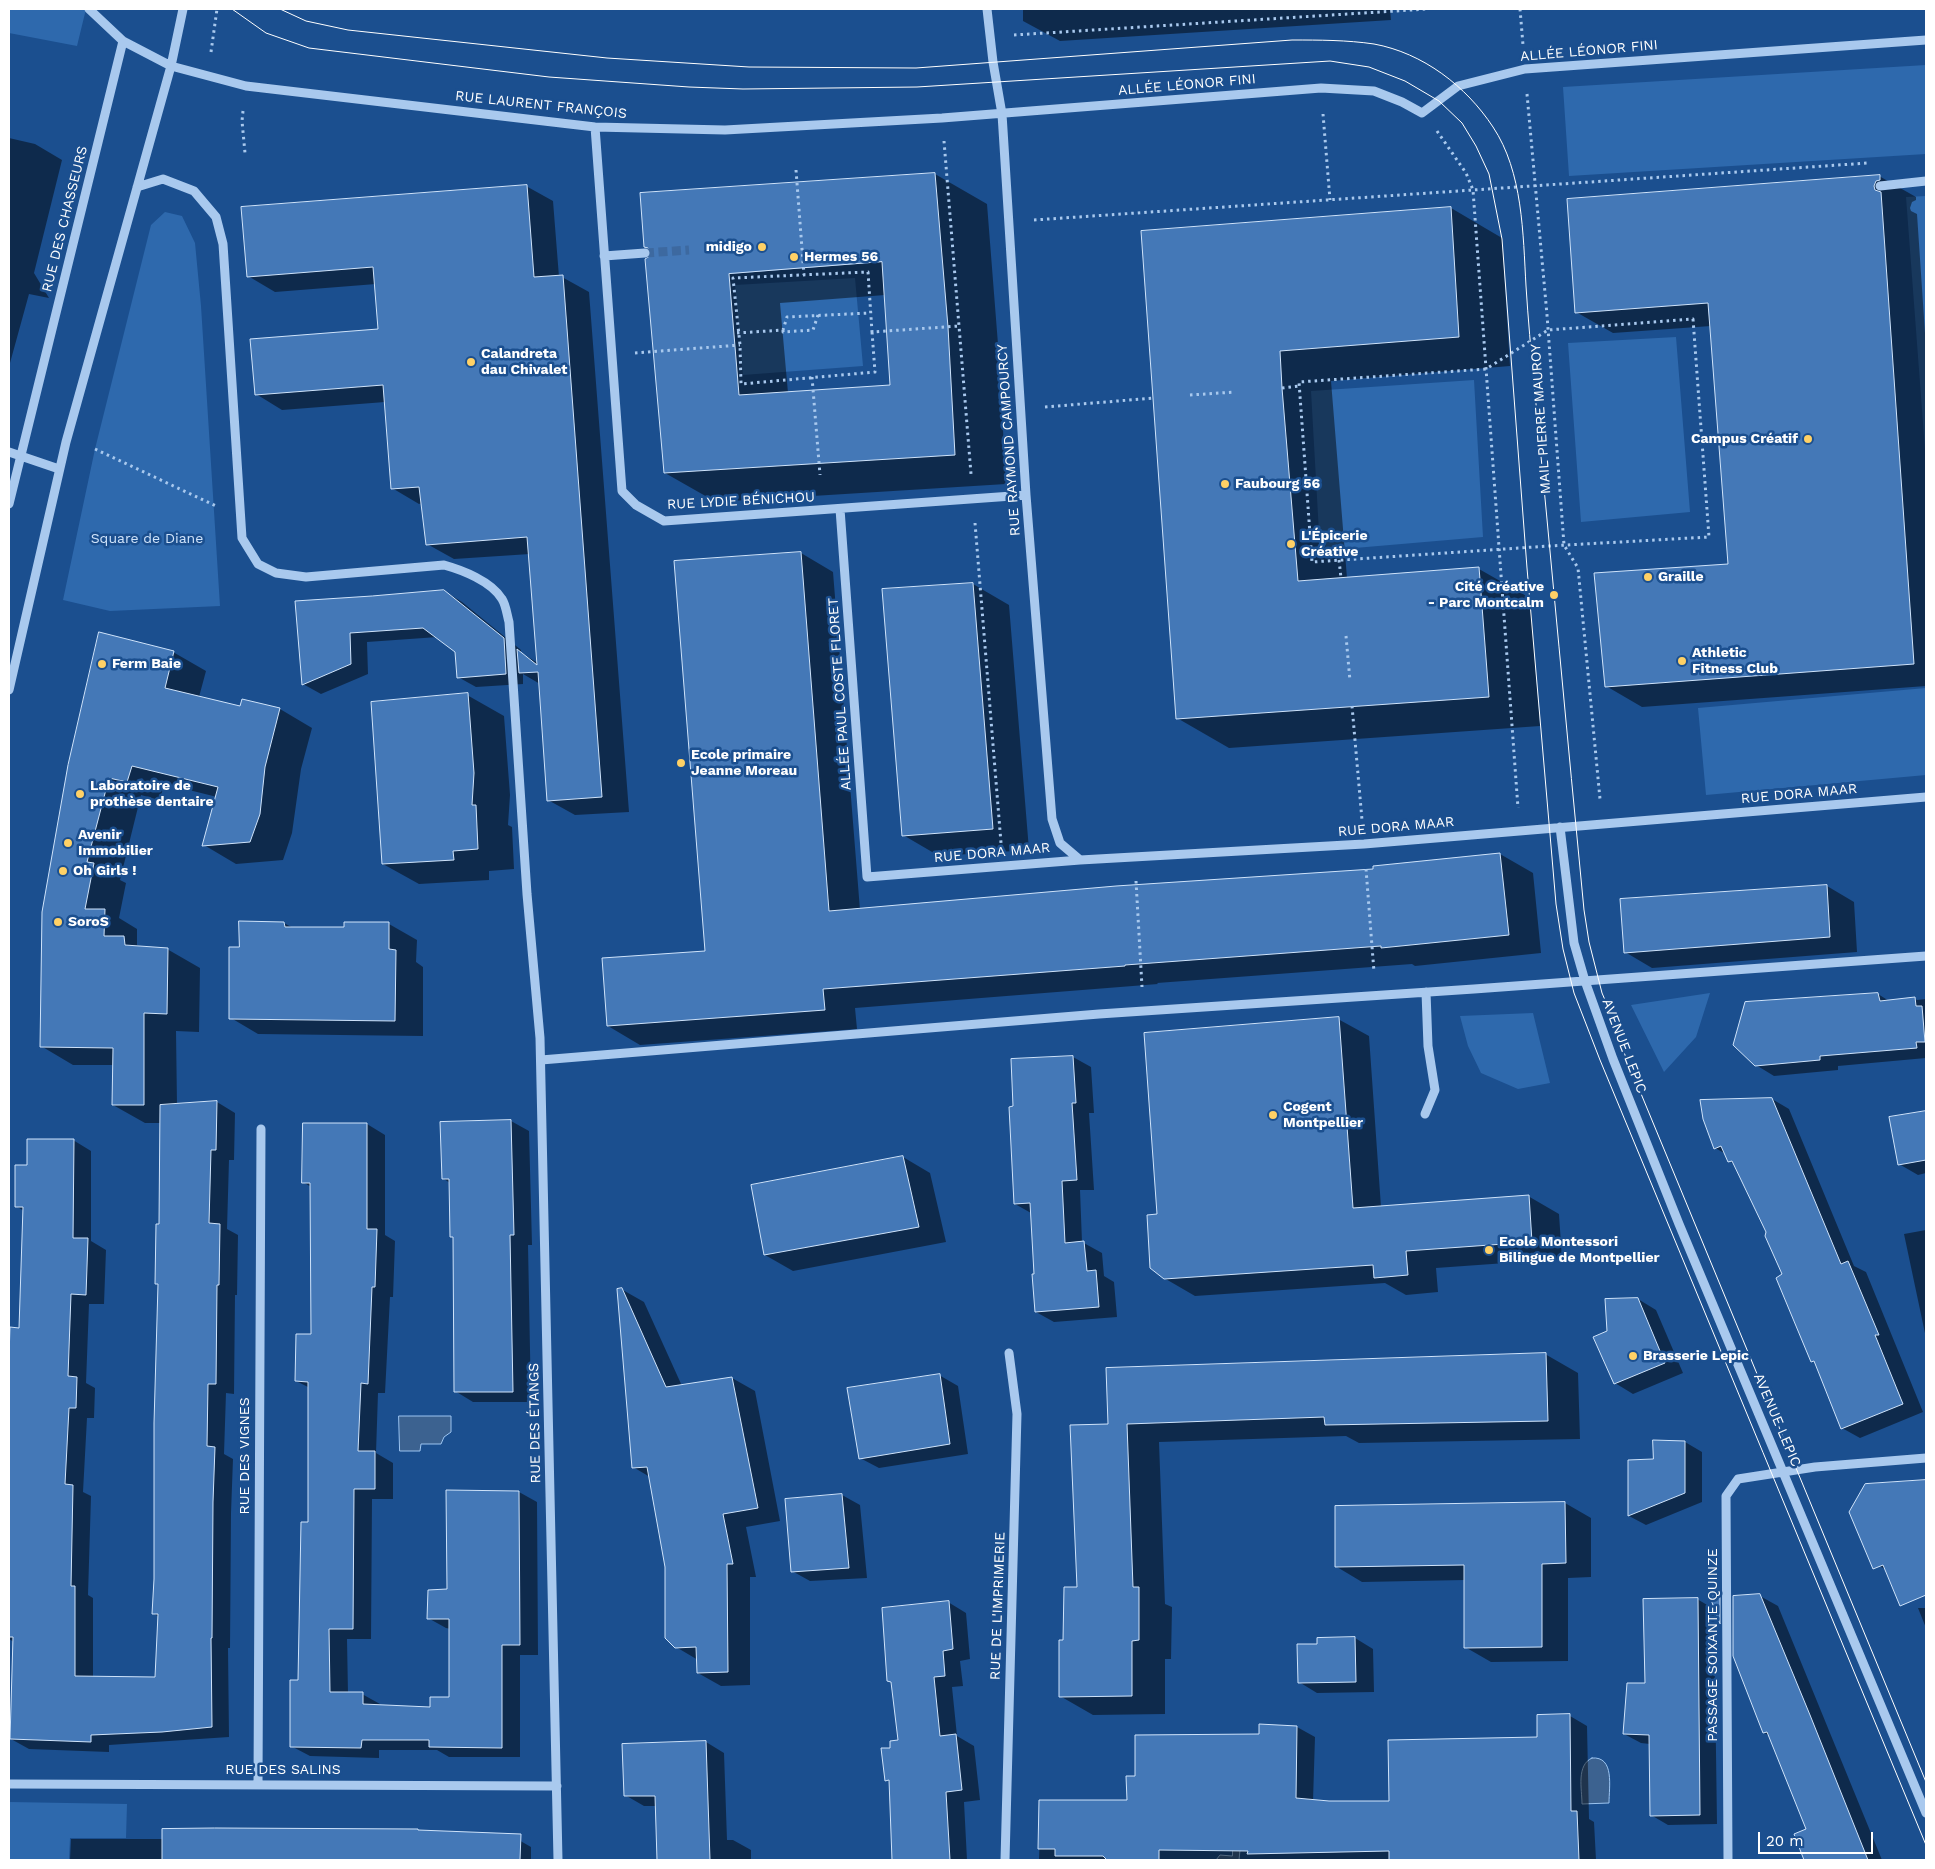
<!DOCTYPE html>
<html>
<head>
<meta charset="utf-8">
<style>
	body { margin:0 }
	#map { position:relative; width:1935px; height:1869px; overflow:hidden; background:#1b4f8f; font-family:"Work Sans",sans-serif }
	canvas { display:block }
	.frame { position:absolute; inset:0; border:10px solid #fff; pointer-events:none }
	.scale { position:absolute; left:1758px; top:1832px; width:115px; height:22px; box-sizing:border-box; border:2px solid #fff; border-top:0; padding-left:6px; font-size:15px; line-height:18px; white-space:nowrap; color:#fff; -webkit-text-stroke:4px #1b4f8f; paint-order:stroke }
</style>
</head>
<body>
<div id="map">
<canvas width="1935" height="1869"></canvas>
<div class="frame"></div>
<div class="scale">20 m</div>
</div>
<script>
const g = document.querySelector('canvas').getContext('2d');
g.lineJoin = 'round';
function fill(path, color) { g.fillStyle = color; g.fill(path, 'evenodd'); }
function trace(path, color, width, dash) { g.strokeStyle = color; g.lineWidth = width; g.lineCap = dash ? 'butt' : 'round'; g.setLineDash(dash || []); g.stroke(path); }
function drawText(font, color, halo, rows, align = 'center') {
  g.font = font + ' "Work Sans",sans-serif'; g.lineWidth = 5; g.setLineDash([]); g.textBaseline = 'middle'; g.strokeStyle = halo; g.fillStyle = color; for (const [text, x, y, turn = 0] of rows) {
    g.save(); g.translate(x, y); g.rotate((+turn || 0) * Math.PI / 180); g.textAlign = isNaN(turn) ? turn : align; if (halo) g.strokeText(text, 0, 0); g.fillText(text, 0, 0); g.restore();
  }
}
fill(new Path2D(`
	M9 9H86L77 46 9 33Z
	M1926 65V154L1569 176 1563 87Z
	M1926 196V463L1906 197Z
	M165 212 182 216 195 243 201 306 220 606 110 611 63 600 95 449 151 225Z
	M855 278 863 366 743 375 735 285Z
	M1676 337 1690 512 1581 522 1568 343Z
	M1474 380 1483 537 1320 551 1311 391Z
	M1926 688V775L1706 795 1698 708Z
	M1710 993 1696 1037 1664 1072 1631 1005Z
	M1533 1013 1550 1083 1518 1089 1481 1073 1468 1046 1460 1016Z
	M9 1802 127 1804 126 1838H70L69 1860H9Z`), '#2e69ad');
const water = new Path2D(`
	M399 1416H451V1432L444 1437 441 1444H421L420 1451H400Z
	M1592 1758C1615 1756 1609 1787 1609 1803L1582 1804C1582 1789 1576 1765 1592 1758Z
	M1234 1830H1242L1239 1860H1216L1220 1855 1232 1856Z`);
fill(water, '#3c6290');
trace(water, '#9cc4f0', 1);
fill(new Path2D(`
	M1023 9H1390L1391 20 1060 41 1023 21Z
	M9 138 35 144 62 160 34 273 49 298 29 294 10 363 9 362Z
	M935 174 987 204 999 357 1006 484 716 502 665 473 652 252 641 194ZM885 295 891 386 788 393 780 303Z
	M1879 176 1916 197V200L1912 202 1910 208 1911 211 1917 214 1926 348V686L1642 707 1606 686 1729 565 1711 326 1613 333 1576 312Z
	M526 186 553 201 559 277H562L589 292 629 812 575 815 548 800 540 684 523 674V684L476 687 458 677 456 651 438 637 367 642 368 674 321 694 303 684 296 602 444 591 462 602 521 650V653L538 663 530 554 454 559 427 544 422 503 419 504 392 488 385 402 282 410 256 394 379 330 376 284 275 292 248 276Z
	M1451 208 1502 238 1510 366 1331 381 1347 578 1479 569 1530 598 1540 726 1229 748 1177 718 1142 232Z
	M801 553 833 572 860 910 1374 870 1500 854 1533 873 1541 953 1415 966 1412 964 1157 983 1158 984 855 1008 857 1029 640 1045 608 1026 706 952Z
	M973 584 1009 605 1029 850 939 856 903 835 884 590Z
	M173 652 206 671 199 697 241 708 280 709 312 728 301 769 292 833 283 860 236 864 204 845 217 797 165 784 159 800 141 795 120 880 126 883 119 918 137 929V945L141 947 167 949 200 968 199 1032 176 1031 177 1105 217 1102 235 1113 234 1160H229L227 1229 238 1235 237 1295H235L234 1394 226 1393 224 1454 233 1459 231 1513 230 1648H228L229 1737 109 1745V1752L29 1749 11 1739 14 1642 9 1639 11 1329H20L24 1211 16 1206 28 1167 73 1140 91 1151V1241L106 1250 104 1304H89L86 1383 95 1388 94 1418H87L83 1492 91 1496 88 1595 93 1598V1677L157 1678 159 1617 153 1613 155 1579 159 1285 157 1284 160 1226 161 1123H145L113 1105 114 1065H73L41 1046 70 766Z
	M467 695 504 716 510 795 508 825 512 827 514 869 489 871V880L419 884 383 864Z
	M1827 886 1854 902 1857 952 1652 968 1625 952Z
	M284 923 293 928H345V923L389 924 417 940 416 962 423 967V1036L258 1034 231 1018 240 948Z
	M1878 994 1889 1001 1914 998 1917 1000 1926 999V1058L1838 1066V1070L1774 1076 1756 1065Z
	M1338 1019 1369 1036 1381 1207 1528 1196 1559 1214 1562 1259 1436 1268 1438 1292 1406 1295 1385 1283 1195 1296 1164 1278Z
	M1073 1057 1091 1067 1094 1113H1089L1094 1190H1080L1082 1242 1102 1253 1104 1276 1114 1282 1117 1317 1054 1322 1036 1312 1031 1213 1015 1204V1107Z
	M1772 1099 1789 1109 1854 1266 1866 1272 1923 1412 1860 1438 1842 1428 1817 1364 1812 1361 1768 1232 1736 1165 1729 1161 1726 1154 1715 1148Z
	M1926 1112V1173L1918 1175 1899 1164 1891 1118Z
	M511 1121 529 1131 532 1245H528L531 1402H473L455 1391 454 1238 451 1236 450 1183 444 1179 441 1123Z
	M304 1124H367L385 1135V1235L395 1241 393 1297H390L385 1393H378L376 1453 393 1463V1499H372L371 1639H347L348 1694H362L380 1704V1706L431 1709 451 1698V1629L446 1628 428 1618 519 1492 537 1502 538 1655H520V1757H449L437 1750H379V1758L310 1756 291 1746 299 1681 309 1523 310 1388 296 1381 312 1335 311 1187 303 1182Z
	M903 1157 930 1173 946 1242 793 1271 765 1255Z
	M1926 1230V1338L1904 1234Z
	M621 1289 644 1302 682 1386 732 1378 755 1391 780 1521 746 1527 756 1577H750V1685L721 1686 698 1673V1660L676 1647 666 1567 650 1477 633 1467Z
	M1638 1299 1656 1310 1683 1373 1633 1394 1615 1383 1608 1332Z
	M1545 1354 1578 1373 1580 1439 1359 1443 1346 1436 1159 1442 1165 1604 1172 1607 1171 1659H1165V1714L1093 1715 1060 1696 1065 1642 1078 1589 1109 1425Z
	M939 1375 958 1386 968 1454 879 1468 860 1458Z
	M1655 1442H1685L1702 1452V1502L1646 1525 1629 1516V1461L1654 1460Z
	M1926 1481V1569L1890 1572 1871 1561 1866 1486Z
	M842 1495 860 1505 867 1578 810 1581 792 1571Z
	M1565 1503 1591 1518V1577L1568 1578V1661L1491 1662 1465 1647V1580L1362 1582 1337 1567Z
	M1760 1596 1778 1606 1882 1860H1806L1796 1835 1808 1830 1770 1736 1764 1733Z
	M1697 1599 1714 1609 1717 1824 1668 1825 1651 1815 1650 1744 1641 1743 1624 1734Z
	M948 1602 966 1613 970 1659 960 1661 963 1686 952 1687 957 1736 974 1746 980 1800 964 1802 967 1860H894L890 1782 886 1780 891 1749 899 1742 893 1683 888 1680Z
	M1918 1608H1926V1628Z
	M1355 1638 1373 1649 1374 1692 1317 1693 1299 1682 1318 1645 1319 1639Z
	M1570 1716 1587 1726 1589 1819 1594 1822 1596 1860H1039L1041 1802H1128L1136 1777 1260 1735 1297 1727 1315 1737 1313 1801 1390 1803 1539 1738Z
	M706 1742 724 1753 727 1840H733L751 1850V1860H658L657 1806H644L625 1795 624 1746Z
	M420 1831 510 1835 531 1847V1860H70L71 1839H163Z`), '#0007');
const building = new Path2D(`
	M935 173 948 327 955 455 664 473 645 259 650 256 651 252 648 248 644 247 640 193ZM882 262 890 385 739 395 729 274Z
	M1880 175V180L1876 181 1874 186 1875 190 1881 192 1914 664 1605 687 1594 573 1728 564 1708 303 1575 313 1567 199Z
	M527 185 534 277 563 275 602 797 547 801 538 672 519 673 517 649 537 665 527 537 426 545 419 487 391 489 383 385 255 395 250 339 378 329 373 267 247 277 241 207Z
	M1451 207 1459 337 1280 351 1282 388 1298 581 1479 567 1489 697 1176 719 1141 231Z
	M801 552 829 911 1116 886 1373 869V866L1500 853 1509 935 1381 948V946L1125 965V966L823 989 825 1010 607 1026 602 958 705 951 674 561Z
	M973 583 993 829 902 836 882 589Z
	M444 590 504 638 506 674 457 678 455 652 423 628 350 633 351 664 302 685 295 601 372 596Z
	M99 632 174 651 165 688 240 706 242 699 280 708 265 767 260 814 250 842 202 846 218 787 132 766 127 782 109 778 87 862 94 863 85 909H105L104 936H124L125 945 168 948 167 1014 144 1013V1105H112L113 1048 40 1047 42 912 68 765Z
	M468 693 474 773 472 805H476L478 849 453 851 454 860 382 864 371 702Z
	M1827 885 1830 937 1624 953 1620 899Z
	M239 921 284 922 285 927H344V922H389V949L396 950 395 1021 229 1019V947H239Z
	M1878 993 1880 1001 1915 997 1916 1006H1922L1925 1042H1916L1917 1048 1820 1056V1060L1755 1066 1733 1045 1745 1002Z
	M1339 1017 1353 1208 1529 1195 1532 1242 1406 1251 1408 1275 1374 1278 1373 1265 1164 1279 1150 1268 1147 1215 1157 1214 1144 1033Z
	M1073 1056 1076 1103H1072L1077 1180 1062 1181 1065 1243 1084 1241 1087 1271 1096 1270 1099 1307 1035 1312 1032 1274H1034L1030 1203 1014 1204 1009 1107 1013 1106 1011 1059Z
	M1772 1098 1841 1264 1848 1261 1879 1335H1875L1903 1404 1841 1429 1814 1361 1811 1362 1776 1278 1782 1274 1765 1236 1766 1232 1732 1161 1728 1162 1721 1146 1714 1149 1703 1119 1700 1100Z
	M217 1101 216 1150H211L209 1223 220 1224 219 1285H217L216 1384H208L207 1446 215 1447 213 1502 212 1638H211L212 1727 162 1732 91 1735V1742L10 1739 13 1637H9V1356L10 1327 19 1328 23 1207H15V1165H27V1139H74L73 1238H88L86 1295 71 1294 68 1376 77 1377 76 1408H69L65 1484 73 1485 71 1586H75V1676L155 1677 158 1614H152L154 1579V1423L158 1284H155L156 1224H159L160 1105Z
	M1926 1111V1160L1898 1165 1889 1117Z
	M511 1120 514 1235H510L513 1392H454L453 1237H450L449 1179H442L440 1122Z
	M303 1123H367V1229H377L375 1287H372L368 1384 361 1383 358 1451H375V1489H354L353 1629H329L330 1692H363V1704L430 1707V1697H449V1619H427L428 1590 447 1589 446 1490 519 1491 520 1645H502V1748L429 1747V1740H362L361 1748 290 1747V1680H298L301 1522H308V1382L295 1381 296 1334H311L310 1183H302Z
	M903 1156 919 1227 764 1255 751 1185Z
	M622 1288 666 1387 732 1377 758 1508 723 1514 733 1564H727L728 1672 697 1673 696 1647 675 1648 665 1638V1567L647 1467 632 1468 617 1289Z
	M1638 1298 1665 1363 1614 1384 1593 1337 1607 1331 1605 1299Z
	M1546 1353 1548 1421 1325 1425 1324 1417 1127 1424 1133 1587H1139V1640L1132 1641V1696L1059 1697V1640H1063L1064 1587H1077L1070 1425 1108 1424 1106 1368Z
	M940 1374 950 1444 859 1459 847 1388Z
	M1653 1440 1685 1441V1493L1628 1516V1460L1653 1459Z
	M1926 1480V1595L1900 1606 1883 1565 1873 1569 1849 1512 1865 1484Z
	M842 1494 849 1568 791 1572 785 1499Z
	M1565 1502 1566 1563 1542 1564V1647L1464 1648V1565L1335 1567V1506Z
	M1760 1594 1810 1715 1868 1860H1804L1794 1834 1806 1829 1767 1732 1763 1733 1733 1656V1596Z
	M1720 1596V1624L1710 1597Z
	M1698 1598 1700 1815 1650 1816 1649 1735 1623 1734 1627 1683H1645L1643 1599Z
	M949 1601 953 1649 943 1651 945 1676 934 1677 940 1736 956 1734 962 1790 946 1792 950 1860H892L889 1780 885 1781 881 1748H890V1741L898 1740 891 1682 887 1681 882 1608Z
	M1355 1637 1356 1682 1298 1683 1297 1644H1317V1638Z
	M1570 1714 1571 1811H1577L1579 1860H1389V1851L1247 1854 1248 1851 1159 1850V1860H1107L1103 1856H1055V1849H1038L1039 1800H1127L1126 1776H1135V1735L1259 1734V1724L1297 1726 1296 1798 1329 1801H1389L1388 1740 1537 1737V1715Z
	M706 1741 710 1860H657L655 1796H624L622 1744Z
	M215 1828 418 1829V1830L521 1834 520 1860H162V1829Z`);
fill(building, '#4478b7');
trace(building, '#cfe3fa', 1);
trace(new Path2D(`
	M645 253 689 250`), '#3d69a0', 9, [9, 4.5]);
trace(new Path2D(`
	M1520 9 1523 45
	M1014 35 1427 9
	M211 52 217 9
	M1527 94 1547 315 1564 545 1578 568 1600 799
	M243 111 242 121 245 153
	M1323 114 1330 200
	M1437 131 1466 173 1473 190 1518 808
	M944 141 971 474
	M796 170 804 275
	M1034 220 1868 163
	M1693 319 1709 537 1549 546 1312 562 1299 382 1486 369 1548 330Z
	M783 330V332L813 330 818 315
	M872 332 875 372 741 384 740 345 733 278 868 272 872 332 959 326
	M737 333 783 330 787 317 870 313
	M635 353 740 345
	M812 377 820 475
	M1282 388 1299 386
	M1190 395 1235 392
	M1045 407 1154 398
	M95 449 216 506
	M975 523 1001 843
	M1339 560 1341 578
	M1346 636 1350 681
	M1352 706 1362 820
	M1366 869 1374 972
	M1136 881 1142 987`), '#a9c9ee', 3, [2.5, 4]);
trace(new Path2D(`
	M89 9 123 41 171 66 246 86 595 127 725 130 942 118 1321 88 1374 91 1402 102 1422 113 1458 86 1525 69 1926 40
	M987 9 993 62 1002 114 1026 495 1052 819 1060 843 1080 860
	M595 127 622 491 636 505 664 521 1026 495
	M1880 186 1926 181
	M137 187 163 179 194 191 216 217 223 244 242 538 258 564 276 573 306 577 444 565C462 570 491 581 502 599 506 605 507 615 509 622L527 894 540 1038 558 1860
	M604 256 645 253
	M9 452 59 469
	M9 504 123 41
	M840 509 867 877 1080 860 1364 844 1926 797
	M9 690 66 442 171 66 183 9
	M1560 827 1574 943 1585 981 1613 1059 1679 1224 1926 1813
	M541 1060 1099 1014 1474 989 1926 956
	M1425 1114 1435 1090 1428 1046 1426 992
	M258 1783 261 1129
	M9 1784 557 1786
	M1005 1860 1017 1414 1009 1353
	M1728 1860 1726 1496 1738 1479 1815 1467 1926 1458`), '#a9c9ee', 9);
trace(new Path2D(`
	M232 9 266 33 309 48 549 77 689 87 743 89 917 87 1330 61 1369 67 1405 81 1439 101 1462 123 1476 146 1489 174 1502 239 1527 568 1556 904 1563 949 1574 993 1600 1060 1926 1845
	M280 9 306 21 348 30 607 58 749 67 916 68 1292 40C1319 40 1347 40 1374 44 1423 53 1466 86 1493 127 1523 172 1523 234 1526 286 1528 318 1531 351 1534 383 1551 559 1567 735 1584 910L1589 942 1602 993 1614 1021 1625 1055 1926 1782`), '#fff', 1);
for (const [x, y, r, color] of [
	[762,247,5,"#ffd166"],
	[794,257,5,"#ffd166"],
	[471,362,5,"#ffd166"],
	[1808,439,5,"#ffd166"],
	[1225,484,5,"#ffd166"],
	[1291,544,5,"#ffd166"],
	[1648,577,5,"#ffd166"],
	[1554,595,5,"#ffd166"],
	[1682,661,5,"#ffd166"],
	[102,664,5,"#ffd166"],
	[681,763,5,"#ffd166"],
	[80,794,5,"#ffd166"],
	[68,843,5,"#ffd166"],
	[63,871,5,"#ffd166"],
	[58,922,5,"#ffd166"],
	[1273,1115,5,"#ffd166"],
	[1489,1250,5,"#ffd166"],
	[1633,1356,5,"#ffd166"]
]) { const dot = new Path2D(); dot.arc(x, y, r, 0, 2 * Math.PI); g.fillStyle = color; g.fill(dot); trace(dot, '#1b4f8f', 2); }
drawText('14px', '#fff', '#1b4f8f', [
	["ALLÉE LÉONOR FINI",1589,51,-5],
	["ALLÉE LÉONOR FINI",1187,85,-5],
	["RUE LAURENT FRANÇOIS",541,105,6],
	["RUE DES CHASSEURS",65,219,-76],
	["MAIL PIERRE MAUROY",1541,419,-94],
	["RUE RAYMOND CAMPOURCY",1009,440,-94],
	["RUE LYDIE BÉNICHOU",741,501,-3],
	["ALLÉE PAUL COSTE FLORET",840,694,-94],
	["RUE DORA MAAR",1799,794,-5],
	["RUE DORA MAAR",1396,827,-5],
	["RUE DORA MAAR",992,853,-5],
	["AVENUE LEPIC",1624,1046,69],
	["AVENUE LEPIC",1777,1420,67],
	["RUE DES ÉTANGS",535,1423,-91],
	["RUE DES VIGNES",245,1456,-90],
	["RUE DE L'IMPRIMERIE",998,1606,-88],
	["PASSAGE SOIXANTE QUINZE",1713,1645,-90],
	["RUE DES SALINS",283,1770]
]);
drawText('bold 14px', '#fff', '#1b4f8f', [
	["midigo",752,247,"right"],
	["Hermes 56",804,257],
	["Calandreta",481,354],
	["dau Chivalet",481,370],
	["Campus Créatif",1798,439,"right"],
	["Faubourg 56",1235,484],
	["L'Épicerie",1301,536],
	["Créative",1301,552],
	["Graille",1658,577],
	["Cité Créative",1544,587,"right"],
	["- Parc Montcalm",1544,603,"right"],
	["Athletic",1692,653],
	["Fitness Club",1692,669],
	["Ferm Baie",112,664],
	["Ecole primaire",691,755],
	["Jeanne Moreau",691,771],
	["Laboratoire de",90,786],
	["prothèse dentaire",90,802],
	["Avenir",78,835],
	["Immobilier",78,851],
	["Oh Girls !",73,871],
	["SoroS",68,922],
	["Cogent",1283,1107],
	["Montpellier",1283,1123],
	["Ecole Montessori",1499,1242],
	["Bilingue de Montpellier",1499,1258],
	["Brasserie Lepic",1643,1356]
], 'left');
drawText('14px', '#cfe3fa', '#1b4f8f', [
	["Square de Diane",147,539]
]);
</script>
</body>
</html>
